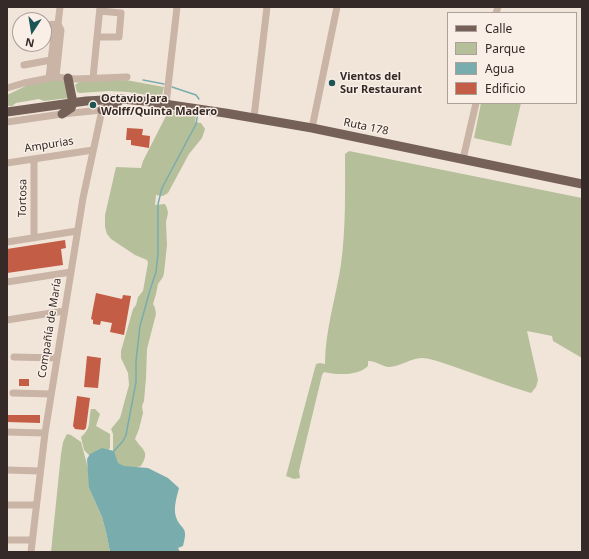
<!DOCTYPE html>
<html>
<head>
<meta charset="utf-8">
<style>
	body { margin:0 }
	#map { position:relative; width:589px; height:559px; overflow:hidden; background:#f1e5da; font-family:"Noto Sans",sans-serif }
	canvas { display:block }
	.frame { position:absolute; inset:0; border:8px solid #352a27; pointer-events:none }
	.legend { position:absolute; left:447px; top:12px; width:130px; height:92px; box-sizing:border-box; background:#f9efe6; border:1px solid #aba09a; margin:0; padding:5px 7px; list-style:none; font-size:12px; color:#352a27 }
	.legend li { display:flex; align-items:center; gap:8px; height:20px }
	.legend b { width:20px; border:1px solid #aba09a }
	.north { position:absolute; left:12px; top:12px; width:40px; height:40px; box-sizing:border-box; background:#f9efe6; border:1px solid #aba09a; border-radius:50%; rotate:192deg; font-size:11px; font-weight:700; line-height:16px; text-align:center; color:#352a27 }
	.north::after { content:''; display:block; margin:auto; width:14px; height:18px; background:#1d5455; clip-path:polygon(50% 0,100% 100%,50% 72%,0 100%) }
</style>
</head>
<body>
<div id="map">
<canvas width="589" height="559"></canvas>
<div class="frame"></div>
<ul class="legend">
<li><b style="height:5px;background:#766158"></b>Calle</li>
<li><b style="height:11px;background:#b5bf9a"></b>Parque</li>
<li><b style="height:11px;background:#79adad"></b>Agua</li>
<li><b style="height:11px;background:#c45d45"></b>Edificio</li>
</ul>
<div class="north">N</div>
</div>
<script>
const g = document.querySelector('canvas').getContext('2d');
g.lineJoin = 'round';
function fill(path, color) { g.fillStyle = color; g.fill(path, 'evenodd'); }
function trace(path, color, width, dash) { g.strokeStyle = color; g.lineWidth = width; g.lineCap = dash ? 'butt' : 'round'; g.setLineDash(dash || []); g.stroke(path); }
function drawText(font, color, halo, rows, align = 'center') {
  g.font = font + ' "Noto Sans",sans-serif'; g.lineWidth = 3; g.setLineDash([]); g.textBaseline = 'middle'; g.strokeStyle = halo; g.fillStyle = color; for (const [text, x, y, turn = 0] of rows) {
    g.save(); g.translate(x, y); g.rotate((+turn || 0) * Math.PI / 180); g.textAlign = isNaN(turn) ? turn : align; if (halo) g.strokeText(text, 0, 0); g.fillText(text, 0, 0); g.restore();
  }
}
fill(new Path2D(`
	M57 79 66 82 69 98 44 101 39 99 16 103 12 106H7V95L30 84Z
	M126 80 164 87 162 95 160 97 128 92 109 91 80 93 77 92 75 85 79 82Z
	M481 103H521L511 146 474 138Z
	M169 110 196 116 195 122 201 123 205 129 202 138 189 154 168 193 163 196 156 195 155 205 165 204 167 208 168 213 166 222 167 245 164 273 163 277 158 284 156 294 153 304 155 308 156 314 147 349 146 378 144 401 142 406 143 413 139 429 135 439C143 451 150 451 141 466L130 469H118L113 452V434L111 429 120 418 129 385 128 373 121 358V351L133 309 136 305 138 297 143 291 148 263 147 260 135 255 111 239 107 234 105 227V215L116 167 141 168 143 161Z
	M349 151 582 198V358L553 341 552 336 527 331 538 380 536 387 531 393C504 385 479 375 452 366 443 363 433 359 423 358 411 358 401 366 390 367 381 367 378 361 368 361V366C359 376 336 375 324 372L322 375 299 471 300 478 294 479 286 476 316 364 320 363 325 364C325 331 336 297 341 264 346 228 345 190 345 154Z
	M91 409H95L100 414 96 426 110 434V448L106 453 90 456 84 450 81 437C92 428 88 421 91 409Z
	M67 434 71 435 81 442 89 472V488L102 517 106 532 110 552H51L61 454 63 442Z`), '#b5bf9a');
fill(new Path2D(`
	M102 448 114 451 118 463 124 466 148 468 168 478 179 488C177 496 173 508 176 517 181 531 189 525 183 546L178 548 180 552H110L106 532 102 517 89 488 87 459 90 454Z`), '#79adad');
trace(new Path2D(`
	M143 80 164 84
	M172 87 196 95 199 99
	M114 451 123 441 126 435 136 382V361L140 326 150 290 156 272 158 254V204L162 188 196 124 198 113`), '#79adad', 1.5);
fill(new Path2D(`
	M127 128 143 129 142 135 150 136 149 148 131 145V140H126Z
	M65 240 66 248 61 249 63 265 7 273V249Z
	M96 293 122 299 123 295 131 296 124 335 110 332 112 323 101 321 100 325 93 324V320L91 319Z
	M87 356 101 358 98 388 84 387Z
	M19 379H29V386H19Z
	M77 396 90 398 86 428 84 430 75 429 73 426Z
	M7 415H40V423L7 422Z`), '#c45d45');
trace(new Path2D(`
	M496 13 498 7
	M44 25 58 24
	M97 37H119L121 13 100 11
	M24 65 51 60
	M56 77 61 30 58 24
	M49 78 55 27 58 24 60 7
	M93 78 100 7
	M7 88 24 83 55 77 76 79 127 77
	M166 104 177 7
	M254 117 267 7
	M7 122 62 114 102 110 83 198 71 272 45 433 31 552
	M312 128 337 7
	M463 159 476 103
	M7 163 93 150
	M34 238V159
	M7 242 77 231
	M7 282 71 272
	M7 320 64 311
	M14 357 57 358
	M13 393 51 394
	M7 432 45 433
	M7 470 40 471
	M7 505H36
	M7 540H32`), '#c9b4a6', 7);
trace(new Path2D(`
	M102 110 114 106 121 99
	M7 112 86 101 121 99 144 101 225 113 312 128 582 184
	M62 114 71 108 73 103 68 78`), '#766158', 9);
for (const [x, y, r, color] of [
	[332,83,4,"#1d5455"],
	[93,105,4,"#1d5455"]
]) { const dot = new Path2D(); dot.arc(x, y, r, 0, 2 * Math.PI); g.fillStyle = color; g.fill(dot); trace(dot, '#f9efe6', 1.5); }
drawText('bold 11px', '#352a27', '#f9efe6', [
	["Vientos del",340,77],
	["Sur Restaurant",340,90],
	["Octavio Jara",101,99],
	["Wolff/Quinta Madero",101,112]
], 'left');
drawText('11px', '#352a27', '#f9efe6', [
	["Ruta 178",366,127,12],
	["Ampurias",49,145,-9],
	["Tortosa",23,198,-89],
	["Compañía de María",50,328,-81]
]);
</script>
</body>
</html>
